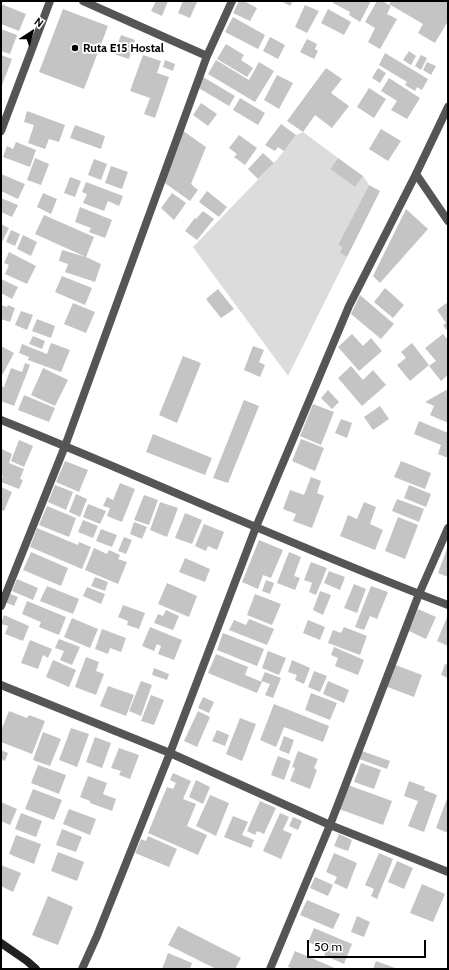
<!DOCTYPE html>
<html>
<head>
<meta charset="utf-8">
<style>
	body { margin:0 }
	#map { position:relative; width:449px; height:970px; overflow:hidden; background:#fff; font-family:Cabin,sans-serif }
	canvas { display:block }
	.frame { position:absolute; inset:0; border:2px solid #000; pointer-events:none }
	.north { position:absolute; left:12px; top:12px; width:40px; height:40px; -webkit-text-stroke:3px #fff; paint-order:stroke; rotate:36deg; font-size:11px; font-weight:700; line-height:16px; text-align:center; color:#000 }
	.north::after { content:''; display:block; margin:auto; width:14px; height:18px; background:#000; clip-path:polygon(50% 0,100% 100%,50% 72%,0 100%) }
	.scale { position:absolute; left:307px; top:940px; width:119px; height:18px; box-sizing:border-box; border:2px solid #000; border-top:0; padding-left:5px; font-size:12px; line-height:14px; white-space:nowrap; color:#000; -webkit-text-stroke:3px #fff; paint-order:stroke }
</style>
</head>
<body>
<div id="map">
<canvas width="449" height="970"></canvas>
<div class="frame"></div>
<div class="north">N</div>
<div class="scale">50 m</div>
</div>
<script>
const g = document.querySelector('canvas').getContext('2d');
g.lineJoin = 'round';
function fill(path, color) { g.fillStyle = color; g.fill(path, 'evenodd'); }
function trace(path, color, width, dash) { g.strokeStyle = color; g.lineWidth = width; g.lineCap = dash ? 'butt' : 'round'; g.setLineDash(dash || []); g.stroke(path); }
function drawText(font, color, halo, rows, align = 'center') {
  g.font = font + ' Cabin,sans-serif'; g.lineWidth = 3.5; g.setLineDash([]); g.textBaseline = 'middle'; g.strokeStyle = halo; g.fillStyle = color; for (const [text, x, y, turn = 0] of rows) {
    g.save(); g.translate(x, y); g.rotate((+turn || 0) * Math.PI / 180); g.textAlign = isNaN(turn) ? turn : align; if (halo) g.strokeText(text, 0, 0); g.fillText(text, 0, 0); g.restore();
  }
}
fill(new Path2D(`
	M303 132 338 158 330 169 355 187 363 176 369 185 338 245 342 247 340 253 347 257 288 376 193 247 274 163 284 151 296 135Z`), '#dcdcdc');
fill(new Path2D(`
	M156 1H168L162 16 151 11Z
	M183 1H195L197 2 190 18 178 13Z
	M239 1H244L257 8 250 21 233 13Z
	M281 1H293L290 6Z
	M334 1H371L360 22 349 15 350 12 333 3Z
	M377 1H382L391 6 387 14 397 19 380 49 368 42 375 28 365 22Z
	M391 1H448V21L435 43 418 33 423 24 389 4Z
	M1 4 26 14 19 31 1 24Z
	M305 5 319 11 307 33 295 27Z
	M63 9 108 26 84 89 39 72Z
	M328 9 351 22 344 35 321 23Z
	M233 17 265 35 258 49 225 32Z
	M1 29 17 35 10 54 1 51Z
	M121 35 135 40 129 59 114 54Z
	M270 37 285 45 278 59 263 51Z
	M307 39 317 44 315 49 318 51 314 59 300 52Z
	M226 44 244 55 241 60 253 68 247 77 217 59Z
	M409 51 416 56 411 65 403 60Z
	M385 53 428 79 422 90 417 87 415 91 405 85 407 82 379 65Z
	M1 55 12 59 1 88Z
	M143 55 161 61 157 73 169 77 155 118 144 114 150 98 130 91Z
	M421 55 427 58 421 70 415 66Z
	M165 60 175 64 173 71 163 67Z
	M216 60 249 80 259 62 274 71 255 102 208 74Z
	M427 62 436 66 431 75 423 70Z
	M326 68 342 79 331 93 349 106 332 128 315 115 303 132 287 121Z
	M378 68 386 73 380 83 372 78Z
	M277 75 293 83 279 109 264 100Z
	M203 77 235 96 229 106 197 87Z
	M389 78 420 98 407 119 391 110 397 101 381 91Z
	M369 88 386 99 374 118 357 107Z
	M240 98 265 113 258 125 233 110Z
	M201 103 217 114 208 126 193 115Z
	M27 111 65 125 59 142 49 139 45 149 28 143 34 125 24 122Z
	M281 124 296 135 284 151 278 147 275 151 265 145Z
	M75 125 105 136 101 149 70 138Z
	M381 129 401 141 388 161 369 149Z
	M182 130 206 147 191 184 198 190 190 201 162 181Z
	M239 135 257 148 245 165 234 157 237 154 229 148Z
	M16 142 36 150 30 167 3 157 7 146 13 149Z
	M263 153 274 163 258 179 248 169Z
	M35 158 49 164 41 185 27 180Z
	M338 158 363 176 355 187 330 169Z
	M94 159 107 164 101 180 88 175Z
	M111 166 128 172 122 189 105 183Z
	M1 174 25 184 18 199 1 191Z
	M70 177 81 181 75 197 64 193Z
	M86 182 123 196 119 206 108 201 104 211 83 203 87 194 82 192Z
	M369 185 380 191 347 257 340 253 342 247 338 245Z
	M207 191 227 207 219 217 199 202Z
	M43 193 57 199 51 214 37 207Z
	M172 193 186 203 174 220 161 208Z
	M1 198 18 205 12 217 1 212Z
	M80 207 112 220 105 238 89 232 91 228 75 222Z
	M406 209 428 229 380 283 373 276Z
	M203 211 214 219 197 240 185 231 195 218 196 219Z
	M44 215 94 237 86 257 35 234Z
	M1 224 9 228 1 244Z
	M11 230 20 234 15 246 6 242Z
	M23 235 37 242 31 256 17 249Z
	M62 250 86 257 101 264 95 282 65 272 68 264 59 261Z
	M9 252 36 266 27 284 5 274 9 265 4 263Z
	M62 276 92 288 85 305 55 292Z
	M1 279 18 287 12 299 1 293Z
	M385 288 404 305 393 318 374 302Z
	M218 289 234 309 221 318 206 299Z
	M360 295 394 324 381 339 351 314Z
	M448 302V332L443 325 446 323 437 310Z
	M73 303 95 312 86 333 64 324Z
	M1 305 7 307 8 305 15 308 10 322 1 319Z
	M21 311 33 315 27 330 15 325Z
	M37 319 55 326 51 338 32 331Z
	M352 334 363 346 371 338 382 351 359 371 338 347Z
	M443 334 448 340V375L441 381 429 366 436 361 425 348Z
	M33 336 45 341 42 349 29 344Z
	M51 343 70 350 61 372 28 360 29 357 19 353 22 344 47 354Z
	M412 343 429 365 410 381 397 365 406 358 401 352Z
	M1 346 14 353 3 374 1 373Z
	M253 346 264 350 259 362 265 365 260 377 244 370Z
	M183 356 201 363 177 423 159 415Z
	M25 363 30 365 14 406 1 401V386L4 387 11 368 22 372Z
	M351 366 363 380 373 370 386 385 362 406 338 378Z
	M43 368 68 380 55 406 31 395Z
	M448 389V423L430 415 434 406 425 402Z
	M328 390 339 402 332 409 321 398Z
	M24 395 55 408 49 422 18 410Z
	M244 400 259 406 228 483 213 478Z
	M313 404 334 412 321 445 300 436Z
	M380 406 389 419 373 430 364 417Z
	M341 419 352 423 347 438 335 433Z
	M419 421 448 433V458L438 454 441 445 414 434Z
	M153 434 212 458 205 475 146 452Z
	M301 439 324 448 315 471 292 461Z
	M19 440 33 446 24 467 11 461Z
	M2 449 12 454 9 463 24 469 20 479 23 480 19 489 1 482 3 476 1 475Z
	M65 461 88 470 79 492 56 482Z
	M401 461 431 473 425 489 394 477Z
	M311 477 321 481 317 493 324 496 312 528 293 521 296 514 283 509 290 490 304 495Z
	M120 483 135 489 122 522 107 516 110 508 103 506 107 497 113 500Z
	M55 485 73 492 66 510 48 502Z
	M409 485 431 494 426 507 404 498Z
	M1 487 12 492 4 511 1 510Z
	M76 494 87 499 80 517 69 512Z
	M144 495 158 500 149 525 134 520Z
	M397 499 424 509 419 522 392 511Z
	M160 502 178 508 167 537 150 530Z
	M364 502 376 507 370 524 383 530 375 550 340 536 348 515 357 519Z
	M88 504 106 511 100 524 83 517Z
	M47 506 76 518 69 537 39 525Z
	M185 513 202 520 192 544 175 538Z
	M398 517 418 525 405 559 385 551Z
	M83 520 98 526 93 538 78 532Z
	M134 522 147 527 142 539 130 534Z
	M204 524 224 532 217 550 208 546 206 551 195 546Z
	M37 528 78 545 79 542 91 547 82 569 30 547Z
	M101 529 117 535 112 547 96 541Z
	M124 537 132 540 126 554 118 551Z
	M259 540 283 550 271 578 263 575 258 589 242 582Z
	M448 546V577L438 573Z
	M94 548 107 554 109 550 120 555 118 559 127 562 118 584 85 570Z
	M31 552 68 568 61 586 23 570Z
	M289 552 301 557 294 576 300 578 295 590 277 583Z
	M185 558 210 569 205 582 179 572Z
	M311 562 327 568 316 595 309 592 312 583 304 580Z
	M329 571 345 577 340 590 324 583Z
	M95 577 108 582 105 591 91 586Z
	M17 579 38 588 33 600 12 591Z
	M266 580 274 583 270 594 262 591Z
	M167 583 197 596 189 617 158 604Z
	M354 584 366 589 357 613 344 608Z
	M47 586 79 599 73 614 40 601Z
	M371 586 388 592 377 619 370 616 364 630 355 627Z
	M87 587 105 594 101 604 83 596Z
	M320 591 331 595 323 615 313 610Z
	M8 593 18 597 14 606 5 602Z
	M255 594 281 604 272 625 247 615Z
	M27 601 66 617 59 635 39 627 41 622 22 614Z
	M123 605 145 613 139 629 127 625 128 621 118 617Z
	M418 609 436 617 426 639 409 631Z
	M166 610 179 616 173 630 154 623 158 614 163 616Z
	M4 615 29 626 23 641 5 634 8 626 1 624Z
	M448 615V646L437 641Z
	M72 618 98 629 90 648 64 637Z
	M249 619 274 629 267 645 229 630 234 620 246 625Z
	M308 620 325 627 320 640 303 633Z
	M150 627 182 640 174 660 158 654 161 646 157 644 154 651 142 646Z
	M344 627 367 636 360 655 328 643 333 630 341 633Z
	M102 629 126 638 121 652 110 648 108 654 95 649Z
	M223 633 264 649 257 666 217 650Z
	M59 639 80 647 72 665 60 660 64 651 55 648Z
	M30 640 52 649 48 658 43 655 38 669 21 663Z
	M334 647 364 660 358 675 335 666 338 658 331 655Z
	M268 651 286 658 279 675 262 668Z
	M216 654 248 667 245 675 262 682 257 693 208 673Z
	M86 657 99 662 96 671 104 674 96 695 75 687Z
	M53 660 76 670 69 687 46 677Z
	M292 660 310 668 304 684 295 680 297 675 288 672Z
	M393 664 422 675 414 697 385 686Z
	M445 664 448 665V678L441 675Z
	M154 668 169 674 167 680 152 675Z
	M314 671 327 676 320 692 308 687Z
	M265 672 281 678 273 698 265 695 270 684 261 681Z
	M141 681 152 685 141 716 129 711Z
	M328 681 349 690 344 703 323 694Z
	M108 686 134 695 126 716 100 706Z
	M311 693 337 703 330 720 305 710Z
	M151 695 164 700 154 725 141 721Z
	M203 697 214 702 209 713 198 708Z
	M274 704 329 726 323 742 284 727 276 747 260 740Z
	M9 711 27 718 29 715 45 721 32 754 1 742V728H2Z
	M198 711 210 717 197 747 184 741Z
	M240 718 256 724 242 761 226 754Z
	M71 728 89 734 77 767 59 760Z
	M217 730 229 735 225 746 212 741Z
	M43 732 61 739 50 766 33 760Z
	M284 736 294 740 289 754 279 750Z
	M95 737 111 743 102 768 86 762Z
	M119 748 139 755 130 779 119 775 121 771 111 768Z
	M1 750 8 753 5 761 1 759Z
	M298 751 318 759 314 768 317 770 310 789 290 781 295 768 292 767Z
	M362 751 390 761 387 769 359 759Z
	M278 756 291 761 284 780 271 775Z
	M361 763 381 770 374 789 354 782Z
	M38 765 66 775 59 794 31 783Z
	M173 773 191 781 183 799 196 804 187 826 207 835 198 855 148 833 167 787 173 789 176 783 170 780Z
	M88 776 107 783 103 794 116 799 112 811 90 803V801L80 797Z
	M196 780 210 787 203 804 189 797Z
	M409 781 425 787 424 790 437 795 424 832 408 826 418 801 404 796Z
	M348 785 392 801 383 825 339 809Z
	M33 789 62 800 54 820 25 809Z
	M210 795 229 803 216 836 196 826Z
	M448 796V833L436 828Z
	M260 801 276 808 264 834 257 831 255 835 247 831Z
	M1 802 17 809 10 825 1 821Z
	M69 809 96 819 90 835 63 824Z
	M21 813 42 821 36 837 15 829Z
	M280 813 289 817 283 830 292 834 281 859 263 851Z
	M233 816 248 822 242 835 254 840 251 848 224 837Z
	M293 817 302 821 298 830 289 826Z
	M62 829 82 837 76 852 56 845Z
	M339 834 352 840 348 851 334 846Z
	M16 835 41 844 34 864 9 854Z
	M148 836 177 849 169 867 135 853 141 839 146 841Z
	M58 852 84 862 77 881 51 871Z
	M334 853 357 863 347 889 334 883 337 877 326 872Z
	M379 853 393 859 377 899 371 896 374 889 365 885Z
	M397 861 413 868 404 889 388 882Z
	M1 865 21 873 13 892 1 886Z
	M315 877 333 885 328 896 310 888Z
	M422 884 445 894 433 922 410 913Z
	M48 896 73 907 58 945 32 935Z
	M307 900 340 914 333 929 300 915Z
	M357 916 370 922 364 937 351 932Z
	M178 926 241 958 235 969H216L168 945Z
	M314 928 352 944 344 964 324 955 327 950 308 942Z
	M295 951 337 969H294L288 967Z
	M168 953 192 963 190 969H162Z
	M376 961 398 969H373Z`), '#c4c4c4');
trace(new Path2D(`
	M83 1 207 56
	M1 131 50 1
	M416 174 448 221
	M1 420C151 480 297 548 448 605
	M1 606 65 446 207 56 232 1
	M1 685 170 753 330 825 448 872
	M82 969 97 936 170 753 256 527 349 306 416 174 448 107
	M270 969 330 825 419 594 448 528`), '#555', 8);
trace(new Path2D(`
	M1 943 27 961 36 969`), '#222', 8);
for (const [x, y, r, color] of [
	[75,48,4,"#000"]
]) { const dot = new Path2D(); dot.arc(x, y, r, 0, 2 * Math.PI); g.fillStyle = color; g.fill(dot); trace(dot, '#fff', 1.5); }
drawText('bold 12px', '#000', '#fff', [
	["Ruta E15 Hostal",83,48]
], 'left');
</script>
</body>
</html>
